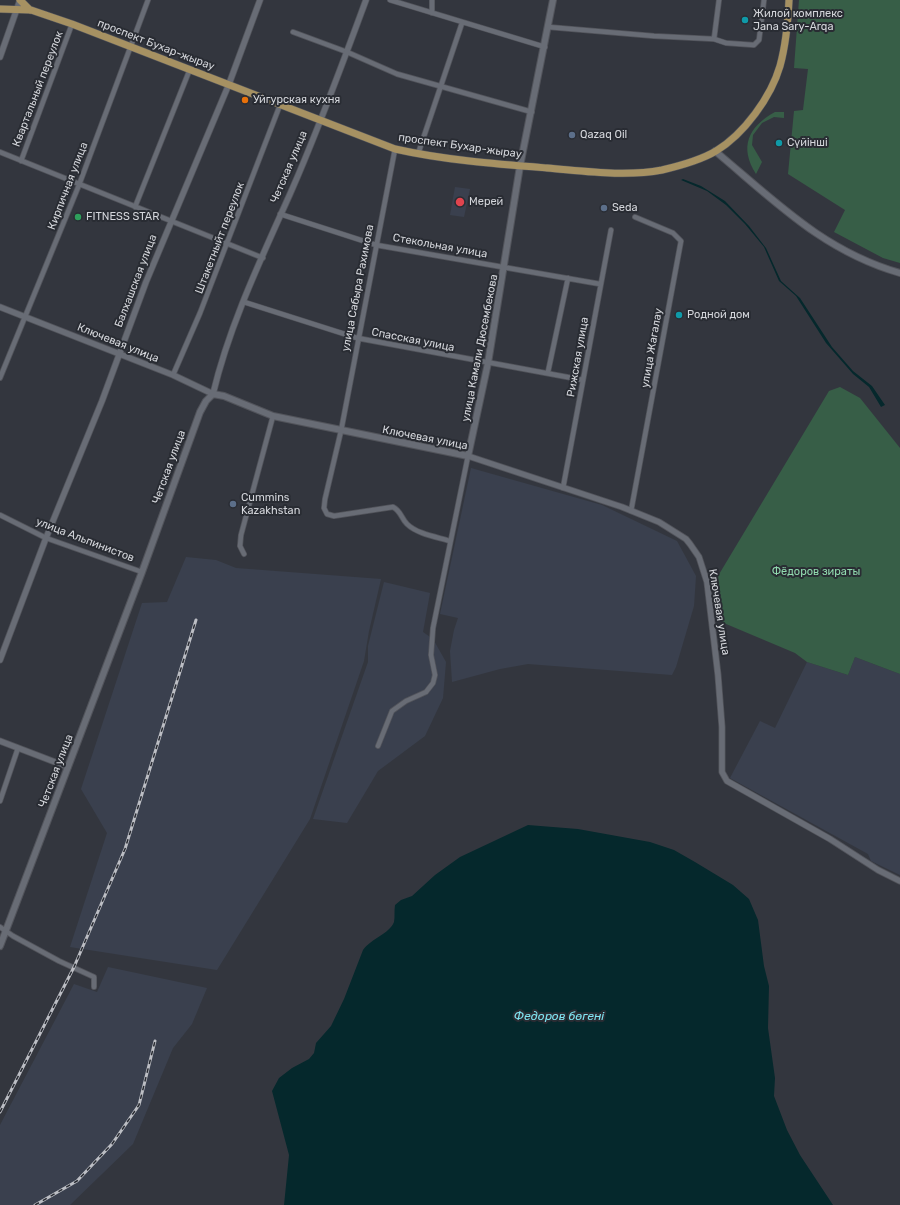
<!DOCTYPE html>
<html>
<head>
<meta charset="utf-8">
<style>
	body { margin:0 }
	canvas { display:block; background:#33363e }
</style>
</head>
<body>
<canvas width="900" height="1205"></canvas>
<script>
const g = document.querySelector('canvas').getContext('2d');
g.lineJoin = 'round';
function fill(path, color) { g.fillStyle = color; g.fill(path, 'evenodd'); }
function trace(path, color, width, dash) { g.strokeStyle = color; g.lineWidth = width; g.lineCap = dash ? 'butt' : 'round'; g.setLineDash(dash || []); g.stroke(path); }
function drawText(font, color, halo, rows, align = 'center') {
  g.font = font + ' Rubik,sans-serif'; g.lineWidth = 4; g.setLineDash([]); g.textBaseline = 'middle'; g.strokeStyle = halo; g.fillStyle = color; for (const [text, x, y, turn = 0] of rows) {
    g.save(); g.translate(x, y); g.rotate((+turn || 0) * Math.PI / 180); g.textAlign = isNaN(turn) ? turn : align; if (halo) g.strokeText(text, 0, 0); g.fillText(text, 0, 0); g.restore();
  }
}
fill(new Path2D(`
	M455 187 470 189 464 217 450 215Z
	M471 468 602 505 677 541 696 576 694 606 676 667 672 675 528 664 500 669 452 682 450 651 454 630 458 618 440 614Z
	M186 557 216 560 236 568 381 579 369 631 364 661 310 819 217 970 70 947 107 833 81 789 142 603 167 602Z
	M384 582 430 593 423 632 433 639 446 662 443 698 425 736 378 771 347 823 313 819 368 662V646Z
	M855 657 900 674V875L871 861 868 854 730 778 760 721 775 728 807 662 848 675Z
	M108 967 207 988 192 1024 173 1048 133 1144 70 1205H0V1125L74 984 97 992Z`), '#3a404e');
fill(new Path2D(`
	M799 0H900V263L883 258 834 232 845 210 788 174 794 111 803 110 808 69 794 68Z
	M775 112H784V118L774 117 762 123 753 135 752 145 762 162 756 174C739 147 748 127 775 112Z
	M840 387 860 398 900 448V674L855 657 848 675 807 662 795 653 719 621 712 586 829 391Z`), '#375e47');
fill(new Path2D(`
	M683 179 701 186 725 201 749 226 766 248 781 281 800 298 832 347 853 371 872 386 885 405 881 407 869 387 853 374 826 343 796 296 779 281 764 247 745 224 726 205 707 191 681 180Z
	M528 825 578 829 650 842 674 850 695 862 733 885 749 899 758 920 764 966 769 986 768 1028 775 1078 774 1096 787 1130 800 1155 833 1205H284L289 1155 272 1091 279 1078 292 1068 309 1059 314 1053 316 1043 331 1026 344 999 363 950C372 938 389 934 394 922 395 917 394 911 395 905L401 900 412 896 435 875 460 857Z`), '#05282c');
const minor = new Path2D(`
	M390 0 545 47
	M432 13V0
	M548 27 654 36 714 39 719 0
	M293 32 347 52 397 74 532 112
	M714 39 726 43 754 45 759 40 764 0
	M395 149 341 431 325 499 324 508 327 514 334 516 393 507C401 511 401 518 407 524 417 534 437 537 450 541
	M0 152 263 258
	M418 154 462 23
	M21 161 72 24
	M135 207 190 69
	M280 214 376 245 600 284
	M244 302 357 338 583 380
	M548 372 568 278
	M173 375 200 313 280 105
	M0 378 79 185 148 0
	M563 488 611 230
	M631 511 681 241 673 233 635 217
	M0 515 46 538 142 572
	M244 554 240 546 241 535 273 416
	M378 746 392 711 406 701 426 692 433 683 435 675 431 655 433 628 468 456
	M0 801 18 748
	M0 927 13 936 59 961 94 977V987`);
const tertiary = new Path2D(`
	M0 57 20 0
	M0 307 173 375 213 394C229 326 261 259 290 194 318 131 342 65 366 0
	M468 456 622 507 659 522 686 539 690 544 699 557 707 582 718 675 722 727V772L727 781 830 839 878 870 900 881
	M0 660 46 538 102 401 146 282 229 84 260 0
	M0 741 68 767`);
const secondary = new Path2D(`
	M715 151C775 201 823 251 900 273
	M0 946 142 572 200 412 206 401 213 394 224 396 273 416 468 456 488 363 520 166 553 0`);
const primary = new Path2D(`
	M20 0 30 10
	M0 9 31 10 72 24 395 149C444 160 496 164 547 168 584 171 625 177 662 170 679 166 701 160 716 151 744 134 771 97 780 66 786 44 788 22 789 0`);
trace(minor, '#52545b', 6);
trace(tertiary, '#52545b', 7);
trace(secondary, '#52545b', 8);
trace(primary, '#52545b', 8);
trace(minor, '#686c75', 4.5);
trace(tertiary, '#686c75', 5.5);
trace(secondary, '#686c75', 6);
trace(primary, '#a69162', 7);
const rail = new Path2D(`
	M0 1112 74 967 125 849 196 620
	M35 1205 77 1181 112 1144 139 1105 155 1041`);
trace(rail, '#bcbec4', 3);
trace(rail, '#292c33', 1.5, [4.5]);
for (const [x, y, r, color] of [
	[745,20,4,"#0f9aa8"],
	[245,100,4,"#e8710a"],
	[572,135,4,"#5c6f8a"],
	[779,143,4,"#0f9aa8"],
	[460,202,5,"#e0444e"],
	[604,208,4,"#5c6f8a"],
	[78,217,4,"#2e9e5b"],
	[679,315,4,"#0f9aa8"],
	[233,504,4,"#5c6f8a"]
]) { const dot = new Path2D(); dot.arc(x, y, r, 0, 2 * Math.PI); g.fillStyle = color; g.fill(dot); trace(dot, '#292c33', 1.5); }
drawText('11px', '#d4d6db', '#292c33', [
	["Жилой комплекс",753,14],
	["Jana Sary-Arqa",753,27],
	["Уйгурская кухня",253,100],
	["Qazaq Oil",580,135],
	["Сүйінші",787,143],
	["Мерей",469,202],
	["Seda",612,208],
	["FITNESS STAR",86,217],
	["Родной дом",687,315],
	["Cummins",241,498],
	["Kazakhstan",241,511]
], 'left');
drawText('11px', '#d4d6db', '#292c33', [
	["проспект Бухар-жырау",156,45,21],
	["Квартальный переулок",38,89,-69],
	["проспект Бухар-жырау",460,146,8],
	["Четская улица",289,167,-67],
	["Кирпичная улица",68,186,-69],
	["Штакетныйт переулок",220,238,-69],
	["Стекольная улица",440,246,10],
	["Балхашская улица",136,281,-69],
	["улица Сабыра Рахимова",358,288,-79],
	["Спасская улица",413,340,11],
	["Ключевая улица",118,343,22],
	["улица Камали Дюсембекова",480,348,-79],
	["улица Жагалау",652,348,-80],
	["Рижская улица",578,357,-80],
	["Ключевая улица",425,438,11],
	["Четская улица",169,467,-70],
	["улица Альпинистов",85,540,21],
	["Ключевая улица",719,612,81],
	["Четская улица",56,771,-69]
]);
drawText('11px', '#92dcb0', '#292c33', [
	["Фёдоров зираты",816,572]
]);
drawText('italic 12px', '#7fe4f1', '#292c33', [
	["Федоров бөгені",559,1017]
]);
</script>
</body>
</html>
